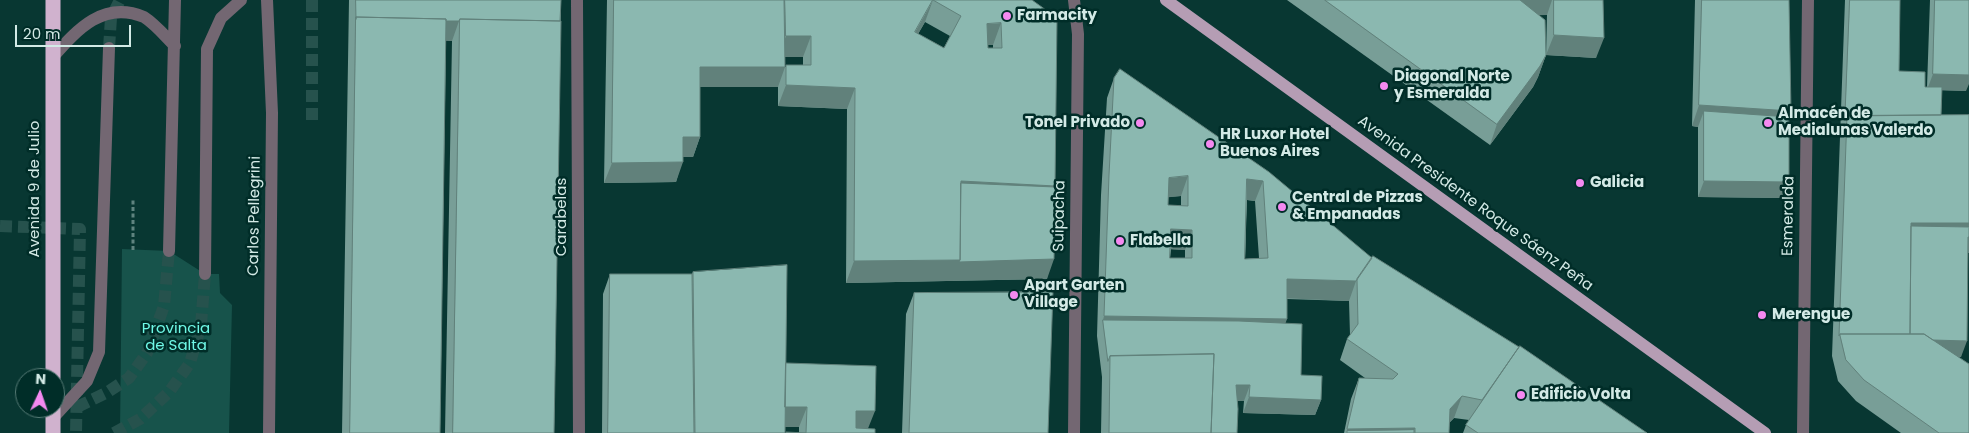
<!DOCTYPE html>
<html>
<head>
<meta charset="utf-8">
<style>
	body { margin:0 }
	#map { position:relative; width:1969px; height:433px; overflow:hidden; background:#083732; font-family:Poppins,sans-serif }
	canvas { display:block }
	.north { position:absolute; left:15px; top:368px; width:50px; height:50px; box-sizing:border-box; background:#002d28; border:1px solid #547974; border-radius:50%; rotate:3deg; font-size:14px; font-weight:700; line-height:20px; text-align:center; color:#d3eae6 }
	.north::after { content:''; display:block; margin:auto; width:18px; height:22px; background:#f489f0; clip-path:polygon(50% 0,100% 100%,50% 72%,0 100%) }
	.scale { position:absolute; left:15px; top:25px; width:116px; height:22px; box-sizing:border-box; border:2px solid #d3eae6; border-top:0; padding-left:6px; font-size:15px; line-height:18px; white-space:nowrap; color:#d3eae6; -webkit-text-stroke:4px #002d28; paint-order:stroke }
</style>
</head>
<body>
<div id="map">
<canvas width="1969" height="433"></canvas>
<div class="north">N</div>
<div class="scale">20 m</div>
</div>
<script>
const g = document.querySelector('canvas').getContext('2d');
g.lineJoin = 'round';
function fill(path, color) { g.fillStyle = color; g.fill(path, 'evenodd'); }
function trace(path, color, width, dash) { g.strokeStyle = color; g.lineWidth = width; g.lineCap = dash ? 'butt' : 'round'; g.setLineDash(dash || []); g.stroke(path); }
function drawText(font, color, halo, rows, align = 'center') {
  g.font = font + ' Poppins,sans-serif'; g.lineWidth = 5; g.setLineDash([]); g.textBaseline = 'middle'; g.strokeStyle = halo; g.fillStyle = color; for (const [text, x, y, turn = 0] of rows) {
    g.save(); g.translate(x, y); g.rotate((+turn || 0) * Math.PI / 180); g.textAlign = isNaN(turn) ? turn : align; if (halo) g.strokeText(text, 0, 0); g.fillText(text, 0, 0); g.restore();
  }
}
fill(new Path2D(`
	M122 249 169 251 205 274H219L220 293 232 305 229 433H120Z`), '#17534b');
trace(new Path2D(`
	M312 0V120
	M109 48 111 18 120 0
	M0 226 80 229 76 433
	M77 407 106 393 129 378 147 353 164 306 169 251
	M114 433 140 419 169 392 190 363 201 325 205 274`), '#26524d', 12, [12, 6]);
trace(new Path2D(`
	M133 250V198`), '#5f837f', 3, [4, 2.5]);
trace(new Path2D(`
	M267 0 272 113 269 433
	M577 0 579 433
	M53 57C77 30 103 0 144 17 155 24 165 36 175 46
	M169 251 175 0
	M205 274 207 49 221 18 241 0
	M53 418 87 381 99 352 109 48
	M1074 433 1078 34 1074 0
	M1803 433 1808 0`), '#736772', 12);
trace(new Path2D(`
	M1166 0 1765 433`), '#b59db4', 12);
trace(new Path2D(`
	M53 378V0
	M53 433V408`), '#d0b2ce', 15);
fill(new Path2D(`
	M349 0H561L554 433H445L452 41 446 40 440 433H342Z
	M607 0H1032L1055 186 1047 279 846 283 847 109 778 106V87H700V137L693 157H683L676 182 604 183ZM925 22 950 36 944 48 918 34ZM988 45H993V48H988ZM785 57H803V65L785 67Z
	M1287 0H1603L1596 58 1546 55 1547 15H1539L1546 55 1538 77 1533 87 1490 145Z
	M1695 0H1789V117L1783 198 1698 197V127L1692 126Z
	M1845 0H1900L1899 71 1925 87H1927L1930 0H1969L1966 91 1942 90 1941 115H1969V253H1968L1961 357H1958L1969 433H1901L1856 401 1838 381 1832 356Z
	M1114 78 1372 258 1647 433H1463L1466 425 1469 420 1454 418 1449 423V433H1344L1351 399 1359 378H1365L1340 360 1347 339 1350 335 1349 301 1287 299 1285 323 1301 375 1321 400 1315 415 1243 413 1244 401H1237V433H1101L1102 377 1097 336 1101 195 1107 98ZM1181 196V206L1168 205V197ZM1247 200 1255 201 1259 258 1245 259ZM1171 249 1185 250V258H1170Z
	M693 272 786 364 868 429 875 433H799V427H785V433H602L603 294 610 274H692Z
	M914 293 1048 433H902L906 314Z`), '#789e97');
fill(new Path2D(`
	M933 0 925 22 907 53 915 32Z
	M1509 0H1552L1547 15 1503 16Z
	M356 19 459 21 452 41 356 39Z
	M1001 23 993 45H980L987 24Z
	M1554 35 1604 38 1596 58 1546 55Z
	M786 36H811L803 57H778Z
	M1546 55 1538 77 1533 87 1490 145 1497 124Z
	M700 67H785L778 87H692Z
	M1933 74 1969 75V84L1966 91 1927 90Z
	M786 85 855 88 847 109 778 106Z
	M1699 105 1791 111 1783 133 1704 111 1698 127 1692 126Z
	M683 137H700L693 157H675Z
	M683 162 676 182 604 183 612 163Z
	M1188 176 1181 196 1161 198 1169 178Z
	M1247 179 1263 181 1255 201 1240 199Z
	M961 181 1055 186 1048 207 960 203Z
	M1704 181 1789 182 1783 198 1698 197Z
	M1911 223H1969V225L1963 243 1910 242Z
	M1171 229 1192 230 1185 250 1164 249Z
	M1968 237H1969V253H1962Z
	M1054 259 1047 279 846 283 854 261Z
	M1287 279 1356 281 1349 301 1280 298Z
	M1104 316 1287 319 1280 339 1103 320Z
	M1841 336 1967 341 1961 357 1903 356Z
	M1236 385H1250L1244 401H1231Z
	M1462 396 1454 418 1442 430 1450 409Z
	M1249 397 1321 400 1315 415 1243 413Z
	M785 407H807L799 427H778Z
	M856 411H875L867 431 849 430Z
	M1415 428 1413 433 1347 431V429Z`), '#61817b');
const building = new Path2D(`
	M356 0H561L560 21 460 19 459 21H446V19L356 17V19Z
	M614 0H784L785 67H700V137H683V162L612 163Z
	M785 0H1032L1057 18 1055 186 961 181 960 260 854 261 855 88 786 85V65H811V36H786ZM933 0 961 16 944 48 915 32ZM1001 23 1002 48H988L987 24Z
	M1325 0H1520L1545 20 1546 55 1540 66 1497 124Z
	M1554 0H1603L1604 38 1554 35Z
	M1702 0H1789L1791 111 1699 105Z
	M1850 0H1900L1899 71 1925 72V87H1942L1941 115 1847 116 1845 119Z
	M1935 0H1969V75L1933 74Z
	M356 17 446 19 440 433H350Z
	M460 19 561 21 554 433H453Z
	M1120 69 1269 172 1372 258 1356 281 1287 279V319L1104 316 1109 175 1114 78ZM1188 176V206L1168 205 1169 178ZM1247 179 1263 181 1268 258 1245 259ZM1171 229 1192 230V258H1170Z
	M1704 111 1789 117V182L1704 181Z
	M1969 115V223H1911L1910 334H1840L1839 336 1847 116Z
	M961 183 1055 187 1054 259 959 262 960 260Z
	M1969 225V237H1968L1967 341 1933 340 1924 334H1910L1911 226 1968 227Z
	M1373 256 1519 347 1482 400 1462 396 1450 409 1449 433H1415V428L1347 429 1359 378 1393 379 1398 374 1347 339 1358 324 1357 279Z
	M787 265 785 433H695L693 272Z
	M610 274H692L694 433H608Z
	M1053 292 1048 433H909L914 293Z
	M1103 320 1239 321 1302 324 1301 375 1322 376 1321 400 1249 397 1250 385H1236L1238 409 1237 433H1211L1214 354 1110 356 1108 361Z
	M1840 334H1924L1969 364V433H1939L1864 380 1846 360Z
	M1520 346 1647 433H1478L1466 425Z
	M1214 354 1211 433H1109L1110 356Z
	M786 363 876 366 875 411H856V428L875 429V433H786V432L806 433 807 407H785Z
	M1414 430V433H1347V431Z`);
fill(building, '#8bb8b0');
trace(building, '#61817b', 1);
for (const [x, y, r, color] of [
	[1007,16,5,"#f489f0"],
	[1384,86,5,"#f489f0"],
	[1140,123,5,"#f489f0"],
	[1768,123,5,"#f489f0"],
	[1210,144,5,"#f489f0"],
	[1580,183,5,"#f489f0"],
	[1282,207,5,"#f489f0"],
	[1120,241,5,"#f489f0"],
	[1014,295,5,"#f489f0"],
	[1762,315,5,"#f489f0"],
	[1521,395,5,"#f489f0"]
]) { const dot = new Path2D(); dot.arc(x, y, r, 0, 2 * Math.PI); g.fillStyle = color; g.fill(dot); trace(dot, '#002d28', 2); }
drawText('bold 15px', '#d3eae6', '#002d28', [
	["Farmacity",1017,16],
	["Diagonal Norte",1394,77],
	["y Esmeralda",1394,94],
	["Almacén de",1778,114],
	["Medialunas Valerdo",1778,131],
	["Tonel Privado",1130,123,"right"],
	["HR Luxor Hotel",1220,135],
	["Buenos Aires",1220,152],
	["Galicia",1590,183],
	["Central de Pizzas",1292,198],
	["& Empanadas",1292,215],
	["Flabella",1130,241],
	["Apart Garten",1024,286],
	["Village",1024,303],
	["Merengue",1772,315],
	["Edificio Volta",1531,395]
], 'left');
drawText('15px', '#d3eae6', '#002d28', [
	["Avenida 9 de Julio",35,189,-90],
	["Avenida Presidente Roque Sáenz Peña",1475,204,36],
	["Carlos Pellegrini",255,216,-89],
	["Suipacha",1060,216,-89],
	["Esmeralda",1789,216,-89],
	["Carabelas",562,217,-90]
]);
drawText('15px', '#6ff8e6', '#002d28', [
	["Provincia",176,329],
	["de Salta",176,346]
]);
</script>
</body>
</html>
